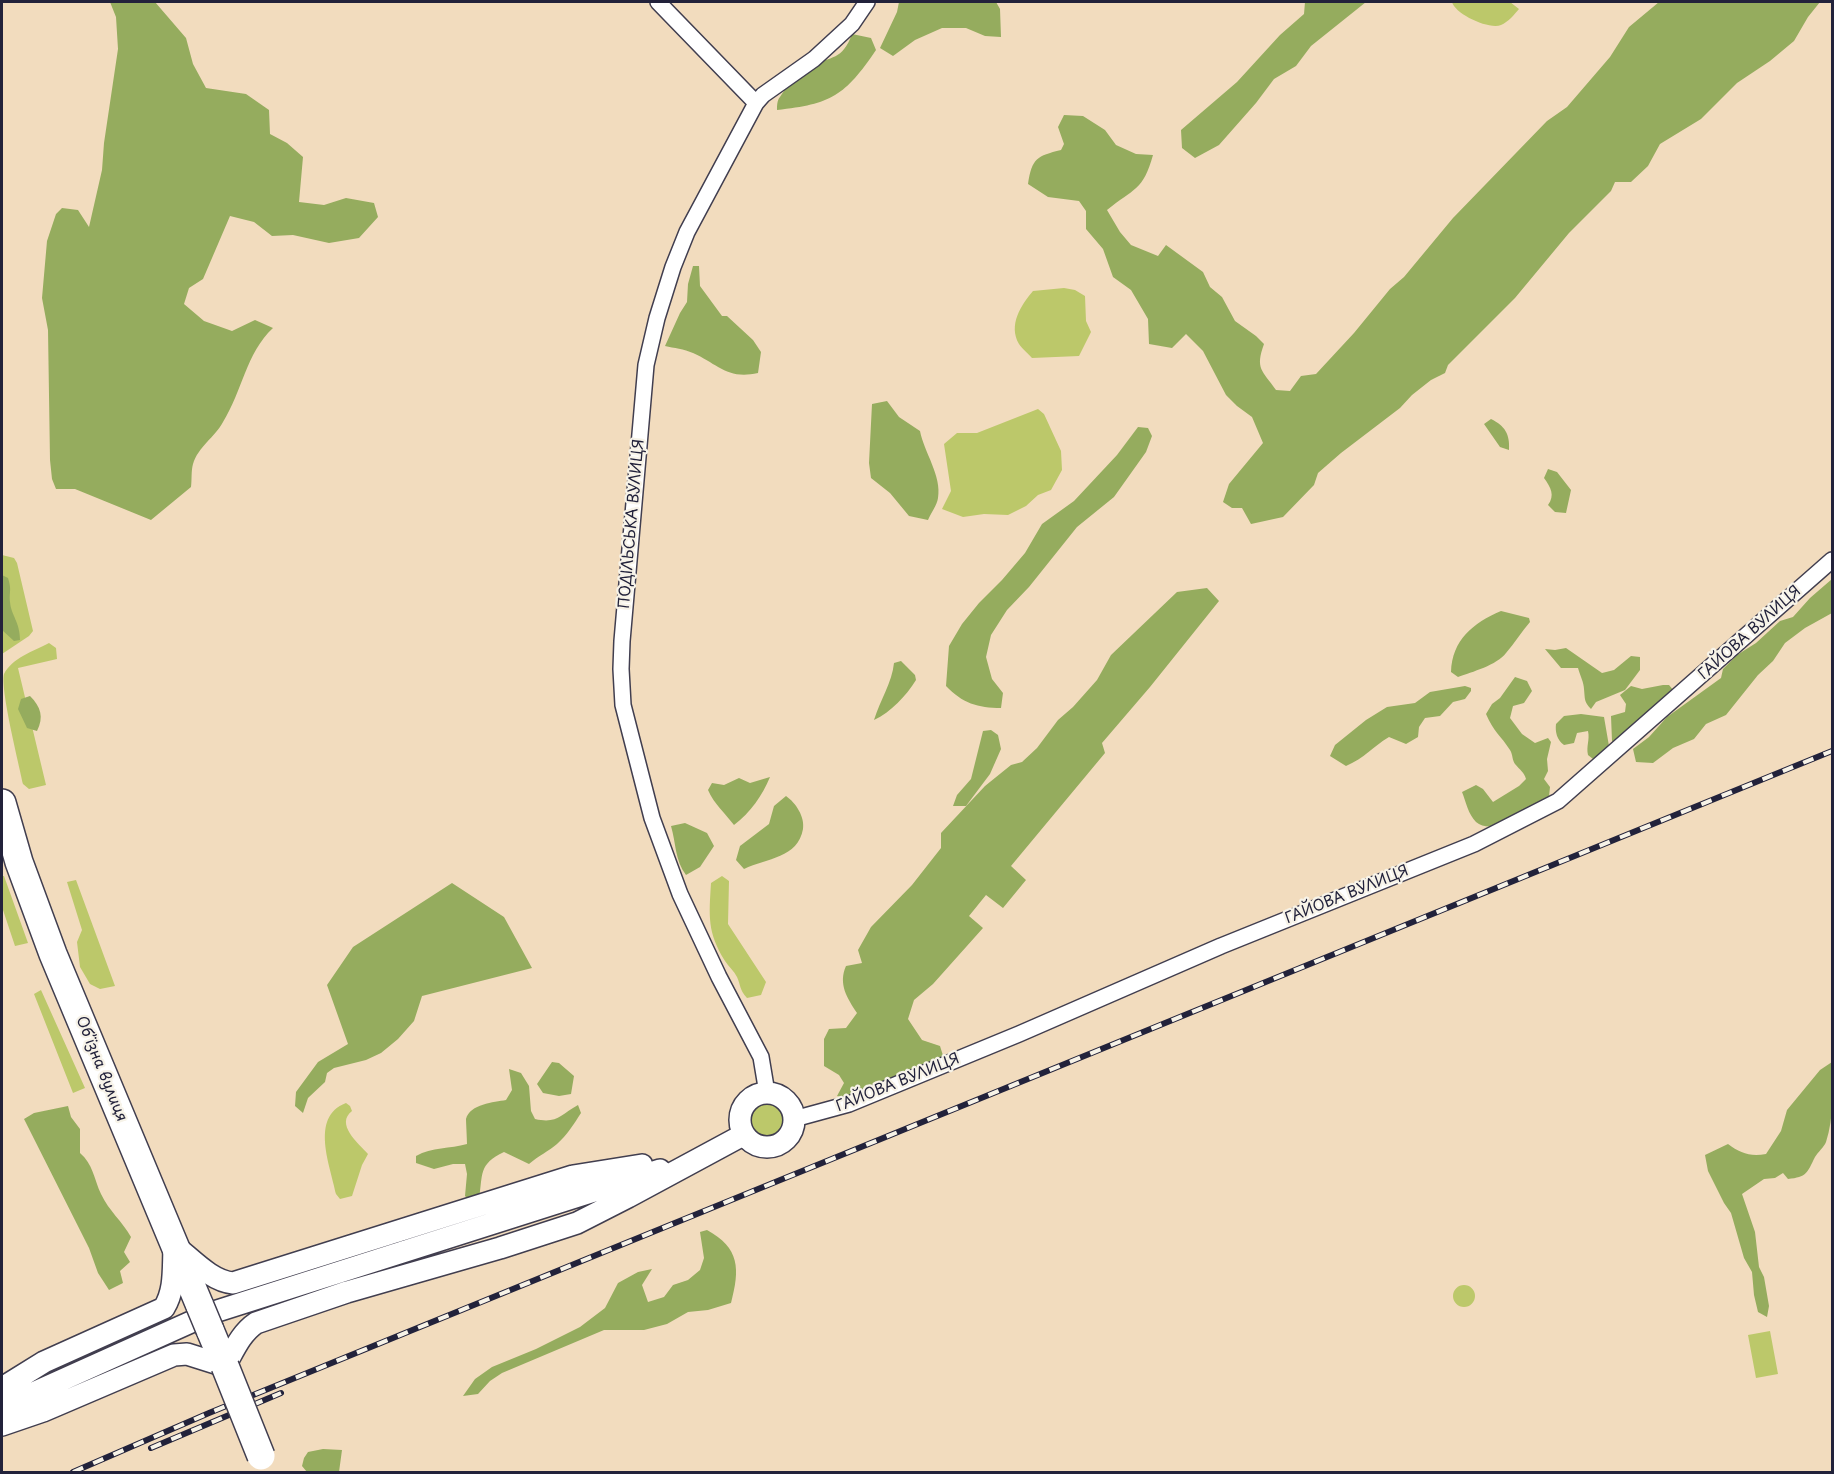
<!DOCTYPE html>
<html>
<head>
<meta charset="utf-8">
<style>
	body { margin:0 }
	#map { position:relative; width:1834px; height:1474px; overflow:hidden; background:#f2dcbe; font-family:"Playpen Sans",sans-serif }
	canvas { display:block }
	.frame { position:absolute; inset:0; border:3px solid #22223b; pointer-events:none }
</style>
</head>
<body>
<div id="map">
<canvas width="1834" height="1474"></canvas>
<div class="frame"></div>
</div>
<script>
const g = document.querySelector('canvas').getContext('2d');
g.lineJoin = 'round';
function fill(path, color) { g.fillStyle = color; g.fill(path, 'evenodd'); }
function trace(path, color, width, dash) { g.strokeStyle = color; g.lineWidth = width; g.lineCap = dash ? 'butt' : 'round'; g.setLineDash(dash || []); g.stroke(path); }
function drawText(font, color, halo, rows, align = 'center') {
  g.font = font + ' "Playpen Sans",sans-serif'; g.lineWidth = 4.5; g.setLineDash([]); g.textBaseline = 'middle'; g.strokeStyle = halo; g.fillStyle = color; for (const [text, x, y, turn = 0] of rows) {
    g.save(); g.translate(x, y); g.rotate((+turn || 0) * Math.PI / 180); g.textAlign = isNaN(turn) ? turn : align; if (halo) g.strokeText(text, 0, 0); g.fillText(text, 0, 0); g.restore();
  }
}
fill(new Path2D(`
	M1452 2H1510L1519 9C1514 15 1508 22 1501 25 1489 30 1455 14 1452 2Z
	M1064 288 1075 290 1085 296 1086 321 1091 332 1079 356 1032 358C1028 353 1022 349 1019 344 1008 325 1021 305 1033 291Z
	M1038 409 1044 414 1061 451 1062 470 1051 490 1038 495 1026 506 1008 515 984 514 963 517 942 509 951 491 944 444 957 433H977Z
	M2 555 14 558 17 563 33 631 29 636 2 654Z
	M49 643 56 648 57 659 18 668 46 785 29 789 23 784C19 764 0 689 4 674 12 658 34 651 49 643Z
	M2 876H4L28 943 15 946 2 907Z
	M722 876 729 881 728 924 766 982 761 995 747 998C739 989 741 986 737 977 734 971 729 967 725 961 707 932 709 916 711 883Z
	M76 880 115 986 100 989 90 984 80 967 77 942 82 930 67 882Z
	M41 990 85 1088 73 1093 34 994Z
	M749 1120a18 18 0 1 1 36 0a18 18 0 1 1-36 0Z
	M346 1103 350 1106 352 1111C335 1124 358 1143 368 1154L362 1165 352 1196 340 1199 336 1194C331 1167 309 1117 346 1103Z
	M1453 1296a11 11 0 1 1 22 0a11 11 0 1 1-22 0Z
	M1770 1331 1778 1374 1756 1378 1748 1335Z`), '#bcc86a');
fill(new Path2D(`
	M110 2H155L186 38 193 64 206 88 246 94 269 110 270 134 287 143 303 157 299 202 324 205 346 198 374 203 378 217 359 238 329 243 293 235 272 236 254 222 230 216 203 279 189 288 184 304 204 321 232 331 255 320 273 328C246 353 242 392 223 422 215 437 198 447 193 464 191 471 192 480 191 487L151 520 75 489H56L52 479 50 460 48 330 42 298 47 241 56 214 62 208 78 210 89 227 102 170 104 143 118 49 116 17Z
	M899 2H996L1000 9 1001 37 985 36 966 28H942L915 40 893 56 880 48 897 12Z
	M1305 2H1366L1311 46 1296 66 1274 79 1256 103 1219 145 1195 158 1182 148 1181 130 1237 82 1280 35 1304 14Z
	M1659 2H1820L1808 17 1794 41 1770 61 1737 83 1701 119 1660 144 1648 166 1631 182H1615L1611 191 1569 233 1515 298 1448 365 1445 373 1431 380 1412 395 1400 408 1341 453 1318 473 1314 485 1283 517 1251 524 1242 508H1232L1223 502 1229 484 1263 443 1252 417 1237 406 1226 395 1203 351 1186 334 1172 348 1149 344 1148 319 1131 290 1113 277 1103 249 1086 229V211L1079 201 1048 197 1028 184C1032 158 1037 156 1061 150L1064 144 1058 127 1064 115 1083 116 1105 130 1116 145 1136 154 1153 155C1143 191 1134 188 1107 210L1120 232 1131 245 1158 256 1166 245 1203 272 1210 287 1222 297 1235 321 1256 336 1264 344C1255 369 1262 370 1276 390L1290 391 1301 376 1316 374 1354 333 1390 289 1404 277 1453 218 1547 121 1567 107 1610 57 1629 27Z
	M852 34 871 38 876 50C845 96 831 104 777 110 777 106 777 100 780 97 786 87 800 72 810 67 832 55 842 61 852 34Z
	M693 266H699L700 286 722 316H727L753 340 761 352 758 373C727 380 718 364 693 353 684 349 674 348 665 346L680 313 687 302 688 284Z
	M887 401 899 417 920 431C924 452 942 476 938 498 937 505 931 513 928 520L909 516 890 493 871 478 869 463 872 404Z
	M1491 419C1505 426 1510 434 1509 450L1500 447 1484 424Z
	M1138 427 1148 428 1152 436 1146 452 1114 497 1077 527 1029 587 1007 610 991 635 986 657 992 679 1003 693 1001 708C978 708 962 703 946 686L949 646 962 624 979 603 1002 580 1025 553 1042 524 1074 501 1117 455Z
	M1548 469 1557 472 1571 490 1566 513 1555 512 1548 505C1555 495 1551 488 1544 478Z
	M2 575 8 578C12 591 9 591 10 602 11 615 20 622 20 640L14 641 2 630Z
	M1832 579V613L1805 628 1785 643 1773 661 1758 675 1726 715 1706 724 1694 739 1673 748 1653 763 1636 762 1633 749 1649 737 1667 717 1721 678 1723 669 1737 655 1756 643 1780 621 1793 617 1810 598Z
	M1207 588 1219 601 1150 687 1102 743 1105 753 1011 866 1026 880 1003 908 986 895 969 916 983 928 933 984 914 1000 908 1019 922 1040 940 1046 945 1062 850 1099 837 1096 844 1083 839 1075 824 1066V1039L829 1029 846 1028 857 1013C847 998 838 984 846 966L862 963 858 950 871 927 912 885 941 848V833L985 786 1011 765 1022 762 1037 748 1058 720 1073 707 1097 680 1111 655 1177 592Z
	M1501 611 1529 618 1530 622C1521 632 1515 643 1506 653 1497 665 1472 672 1458 677L1451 672C1452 640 1473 623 1501 611Z
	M1566 648 1602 673 1614 670 1631 656 1640 657V670L1625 690 1596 702 1591 709C1584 702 1585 699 1584 689 1584 683 1580 675 1578 668H1561L1545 649 1555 650Z
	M901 661 915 675 916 680C906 696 891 712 874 720 880 700 892 683 894 663Z
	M1515 677 1527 681 1532 691 1524 703 1513 706 1510 718 1522 734 1535 743 1548 738 1551 742 1547 759 1548 771 1544 779 1550 787 1548 806C1532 813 1492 836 1476 822 1468 814 1466 802 1462 792L1476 785 1483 789 1493 802 1519 786 1526 779C1524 772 1520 770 1515 764 1512 760 1513 755 1510 750 1501 736 1493 731 1486 714L1492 704 1500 698Z
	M1663 685H1669L1674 691 1617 748 1612 741 1611 716 1625 712 1626 704 1620 695 1631 686 1642 689Z
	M1465 686 1471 688V691L1465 699 1453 702 1440 716 1425 718 1419 727 1418 737 1406 744 1389 737C1372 747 1365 758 1346 766L1330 756 1335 745 1366 720 1387 707 1415 703 1430 692Z
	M30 696C41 707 44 717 37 731L27 728 18 709 21 699Z
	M1581 714 1604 717 1609 746 1593 759 1588 755C1586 746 1590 740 1588 731L1577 733 1574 743 1564 745C1557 740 1555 732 1556 724L1564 716Z
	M991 730 998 735 1001 749 990 774 966 806H953L957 795 971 779 983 731Z
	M770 777C762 796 751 812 734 825 725 813 714 804 708 790L712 783 724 785 739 778 750 783Z
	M786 796C796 803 805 817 803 829 798 858 767 858 744 869L736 860 740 846 769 824 774 806Z
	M685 823 707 833 714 846 700 867 686 875C675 861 676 843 671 826Z
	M452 883 504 917 532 968 422 996 414 1021 398 1039 381 1053 366 1060 334 1068 327 1073 325 1082 308 1098 303 1113 295 1106 296 1092 318 1062 348 1044 327 985 353 947Z
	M552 1062 559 1063 574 1076 571 1094 559 1096 543 1093 537 1084Z
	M1832 1062C1833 1088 1834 1118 1826 1142 1824 1147 1818 1152 1815 1157 1807 1173 1807 1177 1788 1179L1783 1173 1775 1178 1764 1179 1742 1194 1755 1232 1759 1267 1764 1277 1769 1306 1767 1317 1758 1312 1754 1295 1752 1272 1744 1258 1731 1213 1724 1203 1708 1171 1705 1155 1728 1144C1740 1153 1750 1157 1766 1154L1781 1131 1787 1110 1820 1070Z
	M509 1069 521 1073 529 1086 531 1111 535 1119C557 1124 560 1115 578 1105L581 1113C574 1124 567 1135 557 1144 549 1151 538 1156 529 1164L504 1152C478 1164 483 1175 479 1199L470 1201 465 1196 467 1174 465 1164H453L434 1169 416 1163V1156C432 1147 450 1149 467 1144 467 1139 466 1122 466 1119 470 1104 494 1102 506 1100L512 1090Z
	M68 1106 71 1117 80 1129V1153C93 1164 94 1179 101 1194 109 1211 122 1221 131 1237L124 1252 130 1262 120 1271 123 1283 109 1290 98 1273 89 1248 24 1119 34 1113Z
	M707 1230C740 1248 740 1269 731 1303L708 1310 688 1312 667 1324 644 1330H604L502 1373 490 1381 478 1394 463 1396 475 1379 492 1367 536 1349 580 1327 605 1308 618 1283 638 1272 652 1269 642 1285 648 1302 664 1297 673 1285 688 1280 700 1270 704 1258 700 1232Z
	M323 1449 342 1450 339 1472H307L302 1466 304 1458 308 1452Z`), '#95ac5e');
const street = new Path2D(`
	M658 2 756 103
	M767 1093 761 1057 719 977 680 894 652 818 623 705 621 669 622 641 646 365 657 318 673 267 687 232 756 103 763 95 814 59 852 24 867 2
	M794 1119 849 1104 1019 1034 1221 946 1474 844 1558 801 1832 560`);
const secondary = new Path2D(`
	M740 1120a27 27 0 1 1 54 0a27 27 0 1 1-54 0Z
	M175 1246C192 1259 211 1281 233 1283L573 1176 642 1165
	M2 1388 44 1362 164 1308C175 1290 173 1270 174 1249
	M2 1407 211 1313 660 1170
	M2 1425 43 1411 174 1355 187 1354 225 1366C234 1350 241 1333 256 1323L347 1292 500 1248 577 1223 628 1197 743 1135`);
const highway = new Path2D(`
	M2 803 19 862 53 954 200 1306
	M210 1330 225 1366`);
trace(street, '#413e4f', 18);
trace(secondary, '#413e4f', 24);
trace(highway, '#413e4f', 30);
trace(street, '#fff', 15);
trace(secondary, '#fff', 21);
trace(highway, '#fff', 27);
const rail = new Path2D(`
	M151 1448 281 1393
	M73 1472 209 1413 1832 751`);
trace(rail, '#22223b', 6);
trace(rail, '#f7f3e8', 4, [11]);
const highwayBridge = new Path2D(`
	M200 1306 210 1330
	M225 1366 261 1456`);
trace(highwayBridge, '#413e4f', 30, []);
trace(highwayBridge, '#fff', 27);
drawText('15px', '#22223b', '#f7f3e8', [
	["ПОДІЛЬСЬКА ВУЛИЦЯ",632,524,-85],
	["ГАЙОВА ВУЛИЦЯ",1750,633,-42],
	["ГАЙОВА ВУЛИЦЯ",1347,895,-22],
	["Обʼїзна вулиця",101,1069,68],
	["ГАЙОВА ВУЛИЦЯ",898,1083,-22]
]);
</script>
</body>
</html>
